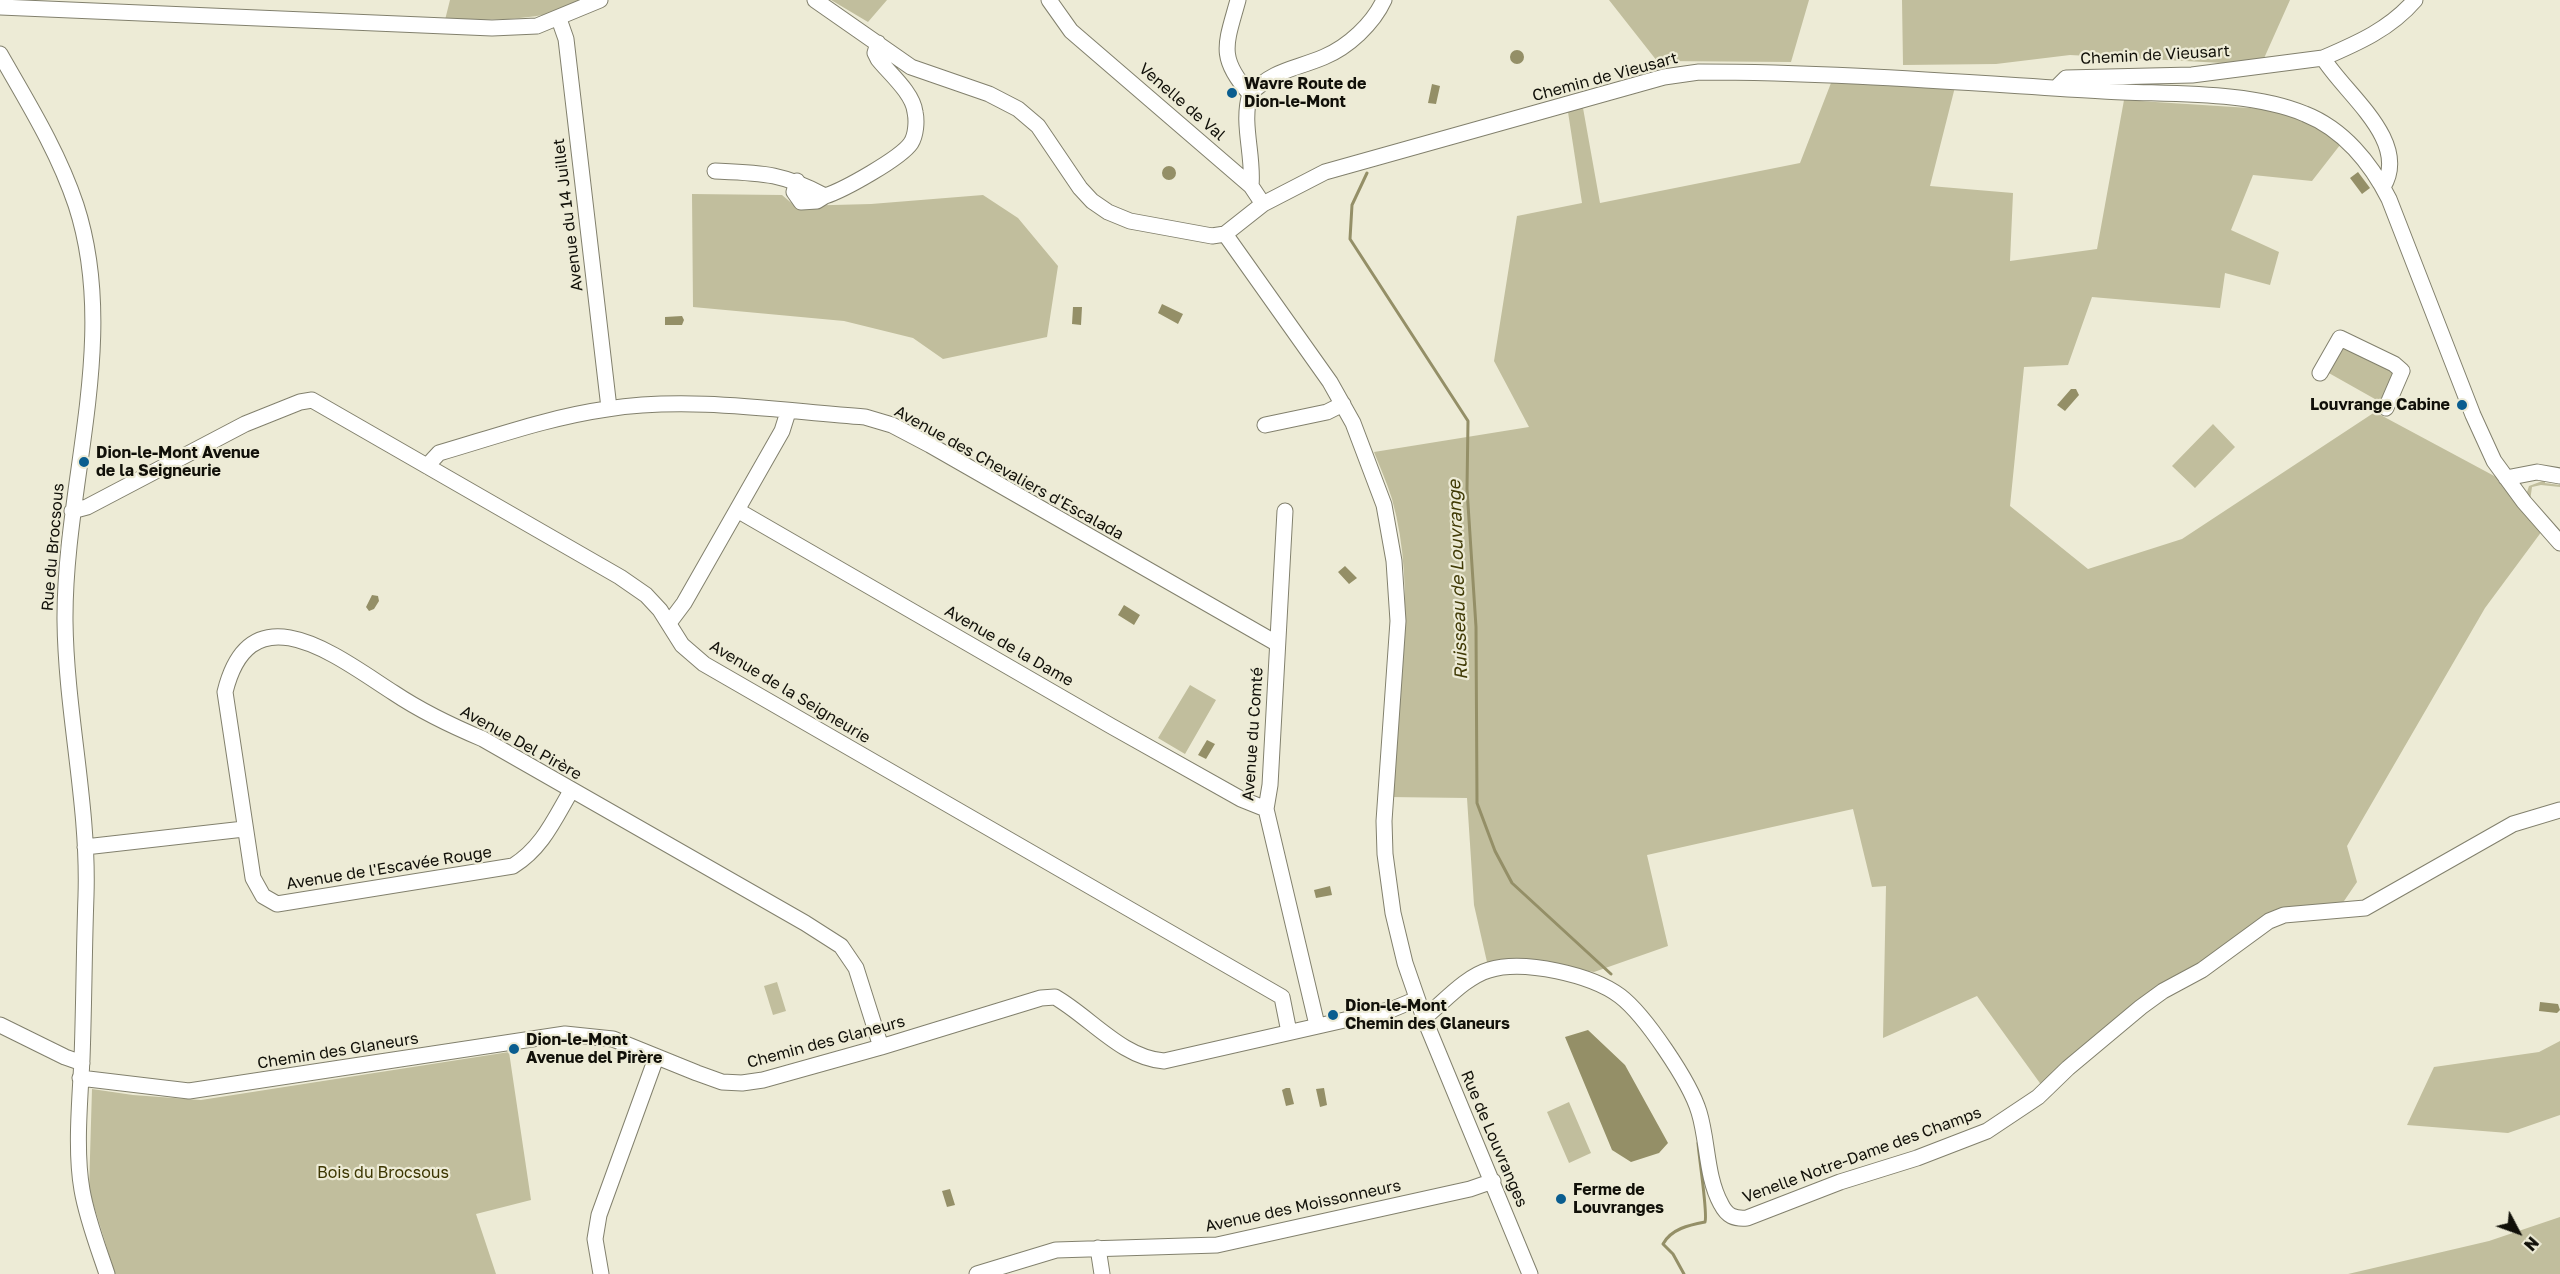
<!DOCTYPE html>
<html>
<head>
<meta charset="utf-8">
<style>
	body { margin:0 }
	#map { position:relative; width:2560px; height:1274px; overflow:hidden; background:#edebd6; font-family:"Golos Text",sans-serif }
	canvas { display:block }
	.north { position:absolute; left:2488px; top:1202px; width:60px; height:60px; -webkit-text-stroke:4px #edebd6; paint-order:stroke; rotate:131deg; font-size:16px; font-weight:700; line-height:24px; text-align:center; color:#111009 }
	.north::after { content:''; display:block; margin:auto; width:21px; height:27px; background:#111009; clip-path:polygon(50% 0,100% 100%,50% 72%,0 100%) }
</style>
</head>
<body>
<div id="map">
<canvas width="2560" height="1274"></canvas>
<div class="north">N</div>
</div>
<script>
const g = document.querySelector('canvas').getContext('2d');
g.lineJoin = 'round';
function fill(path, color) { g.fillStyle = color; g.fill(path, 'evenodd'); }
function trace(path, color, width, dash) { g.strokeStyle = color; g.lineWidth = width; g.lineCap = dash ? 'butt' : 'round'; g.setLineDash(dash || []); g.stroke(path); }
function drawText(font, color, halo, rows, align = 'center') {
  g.font = font + ' "Golos Text",sans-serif'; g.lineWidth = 4.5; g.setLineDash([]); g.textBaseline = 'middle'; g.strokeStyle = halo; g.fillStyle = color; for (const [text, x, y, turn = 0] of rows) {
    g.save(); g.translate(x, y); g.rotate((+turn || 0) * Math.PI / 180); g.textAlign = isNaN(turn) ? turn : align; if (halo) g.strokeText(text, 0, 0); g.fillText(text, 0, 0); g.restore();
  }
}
fill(new Path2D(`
	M450 0H587C542 23 494 19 445 20Z
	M831 0H887L868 22Z
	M1609 0H1809L1791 62 1657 61Z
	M1902 0H2290L2261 65 2070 55 1996 64 1903 65Z
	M1831 83 1955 87 1930 186 2013 193 2010 261 2097 249 2124 100 2281 110 2323 130 2340 145 2312 181 2253 175 2231 230 2279 252 2270 285 2225 273 2220 308 2092 297 2068 365 2024 367 2010 506 2088 569 2182 539 2375 412 2498 478 2542 531 2485 608 2347 846 2357 882 2342 904 2274 916 2042 1086 1977 996 1883 1038 1886 886 1872 887 1853 809 1647 855 1668 946 1594 972 1533 961 1487 962 1474 905 1467 798 1389 797C1399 703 1418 591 1392 499 1387 483 1380 467 1374 452L1529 427 1494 361 1517 216 1582 203 1568 112 1583 108 1600 203 1800 163Z
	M692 194 782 195 795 206 871 204 983 195 1018 218 1058 266 1047 337 943 359 913 338 844 321 693 307Z
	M2337 345 2397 371 2382 403 2327 372Z
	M2213 424 2235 447 2195 488 2172 466Z
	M2545 480V483L2560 485V487L2541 485 2532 487 2530 501 2527 492 2529 486Z
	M1190 685 1216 700 1185 754 1158 738Z
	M777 982 786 1011 773 1015 764 986Z
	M2560 1041V1115L2508 1133 2407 1125 2434 1067 2539 1052Z
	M509 1052 531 1200 476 1214 496 1274H115L89 1190 92 1089 133 1095 201 1100Z
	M1569 1102 1591 1153 1569 1163 1547 1112Z
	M2560 1217V1274H2348L2489 1241Z`), '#c1be9d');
fill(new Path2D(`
	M1510 57a7 7 0 1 1 14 0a7 7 0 1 1-14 0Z
	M1432 84 1440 86 1436 104 1428 103Z
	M1162 173a7 7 0 1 1 14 0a7 7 0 1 1-14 0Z
	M2358 172 2370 188 2362 194 2350 178Z
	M1162 304 1183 314 1178 324 1158 313Z
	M1073 307H1082L1081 325 1072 324Z
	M682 316 684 320 682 325H665V317Z
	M2071 389H2076L2079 395 2065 411 2057 405Z
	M1345 566 1357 578 1349 584 1338 572Z
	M372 595 378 596 379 601 374 609 369 611 366 607Z
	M1124 605 1140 615 1134 625 1118 615Z
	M1207 740 1215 744 1206 759 1198 755Z
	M1330 886 1332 895 1316 898 1314 890Z
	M2540 1002 2558 1004 2560 1010 2557 1013 2539 1011Z
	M1588 1030 1625 1065 1668 1143 1659 1153 1631 1162 1612 1150 1565 1037Z
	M1286 1088H1290L1294 1104 1286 1106 1282 1090Z
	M1324 1088 1327 1105 1320 1107 1316 1089Z
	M950 1189 955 1205 947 1207 942 1191Z`), '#948f67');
trace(new Path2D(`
	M1367 173 1352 205 1350 239 1468 421 1467 489 1476 627 1477 803 1495 851 1512 883 1611 974
	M1684 1274 1673 1254 1663 1244C1671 1229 1689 1225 1705 1222 1708 1214 1699 1158 1698 1143`), '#948f67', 3);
const minor = new Path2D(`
	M815 0 911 67 989 94 1018 109 1038 126 1080 188 1092 201 1108 212 1130 221 1212 236 1225 234 1263 204 1325 172 1664 77 1699 72C1833 72 1969 83 2103 91 2165 95 2248 90 2305 114 2343 129 2371 163 2389 199L2473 415 2494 461 2524 502 2560 543
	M1049 0 1071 31 1251 186 1263 204
	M1238 0C1226 44 1217 57 1250 94
	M0 7 492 28 537 26 600 0
	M559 19 566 39 609 408
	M0 54C28 103 58 151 76 205 120 340 64 483 65 621 66 713 89 804 86 896 84 950 84 1005 82 1059 80 1099 75 1151 82 1190 87 1219 98 1247 107 1274
	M2323 58C2358 43 2390 29 2415 0
	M2056 88 2066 78 2192 75 2323 58C2344 93 2411 141 2383 187
	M1250 94C1275 69 1293 70 1324 57 1348 47 1373 24 1384 0
	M1250 94C1241 124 1254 155 1251 186
	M715 171C762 173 783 173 825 196 844 190 901 158 911 143 916 135 917 121 915 112 913 93 889 73 878 59L875 53 878 43
	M797 181 794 192 801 202 817 201 825 196
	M1225 234 1330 382 1353 423 1384 505 1394 561 1398 621 1384 821 1385 854 1393 913 1405 963 1424 1018 1530 1274
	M2320 373 2340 338 2394 364 2402 371 2386 408
	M1265 425 1327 412 1343 404
	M427 466 439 453C494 437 550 417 607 409 691 396 781 411 865 417L892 425 930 445 1276 643
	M2506 478 2537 472 2560 476
	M737 510 1111 726 1241 799 1266 809
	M72 511 87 507 245 424 300 402 312 400 620 577 646 595 660 610 682 645 704 664 1282 997 1289 1032
	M1285 511 1270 785 1266 809 1317 1025
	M669 623 684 603 782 431 788 412
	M571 791C554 820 542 848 513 866L277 904 263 896 253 878 225 692C251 587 339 658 394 693 421 711 452 726 483 739L805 923 841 946 856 968 881 1047
	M85 847 244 829
	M1424 1018C1444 1002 1465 977 1489 970 1524 959 1592 975 1620 996 1645 1015 1690 1082 1699 1112 1708 1141 1706 1177 1721 1204 1727 1216 1734 1219 1747 1218L1840 1182 1917 1158 1987 1131 2038 1097 2068 1068 2141 1007 2163 991 2202 970 2269 921 2284 915 2365 908 2513 824 2560 810
	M0 1025 65 1057 82 1063
	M80 1078 189 1091 565 1034 613 1039 697 1073 722 1082 742 1083 763 1080 881 1047 1041 998 1055 997C1090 1017 1122 1058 1164 1061L1393 1009 1417 999
	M1098 1248 1102 1274
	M601 1274 595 1239 599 1215 656 1058
	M977 1274 1056 1250 1217 1245 1470 1189 1493 1181`);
trace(minor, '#82806d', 17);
trace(minor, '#fff', 15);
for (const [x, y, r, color] of [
	[1232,93,6,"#0a5d8f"],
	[2462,405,6,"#0a5d8f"],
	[84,462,6,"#0a5d8f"],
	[1333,1015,6,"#0a5d8f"],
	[514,1049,6,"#0a5d8f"],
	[1561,1199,6,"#0a5d8f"]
]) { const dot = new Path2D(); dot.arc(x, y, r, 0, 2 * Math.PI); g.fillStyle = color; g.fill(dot); trace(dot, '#edebd6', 2); }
drawText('16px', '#111009', '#edebd6', [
	["Chemin de Vieusart",2155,55,-3],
	["Chemin de Vieusart",1605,77,-15],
	["Venelle de Val",1182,102,41],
	["Avenue du 14 Juillet",568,215,-97],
	["Avenue des Chevaliers d'Escalada",1009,473,29],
	["Rue du Brocsous",53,547,-85],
	["Avenue de la Dame",1009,646,30],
	["Avenue de la Seigneurie",790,692,31],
	["Avenue du Comté",1253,734,-86],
	["Avenue Del Pirère",521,743,29],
	["Avenue de l'Escavée Rouge",389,868,-9],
	["Chemin des Glaneurs",826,1042,-15],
	["Chemin des Glaneurs",338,1051,-9],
	["Rue de Louvranges",1494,1139,67],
	["Venelle Notre-Dame des Champs",1862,1155,-20],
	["Avenue des Moissonneurs",1303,1206,-12]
]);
drawText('bold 16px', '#111009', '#edebd6', [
	["Wavre Route de",1244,84],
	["Dion-le-Mont",1244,102],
	["Louvrange Cabine",2450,405,"right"],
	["Dion-le-Mont Avenue",96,453],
	["de la Seigneurie",96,471],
	["Dion-le-Mont",1345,1006],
	["Chemin des Glaneurs",1345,1024],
	["Dion-le-Mont",526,1040],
	["Avenue del Pirère",526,1058],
	["Ferme de",1573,1190],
	["Louvranges",1573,1208]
], 'left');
drawText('16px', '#3d3702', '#edebd6', [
	["Bois du Brocsous",383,1173]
]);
drawText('italic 18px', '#413b06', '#edebd6', [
	["Ruisseau de Louvrange",1458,580,-92]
]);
</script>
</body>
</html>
